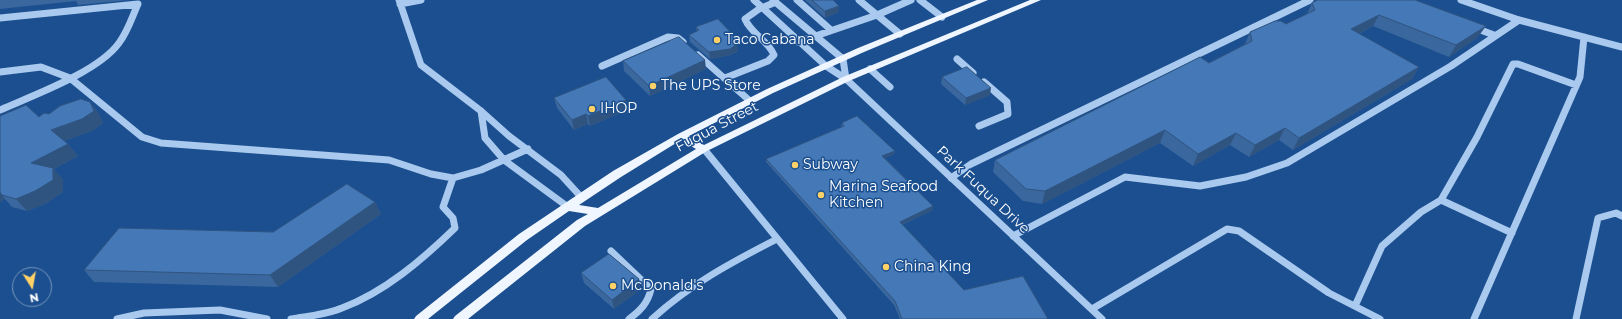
<!DOCTYPE html>
<html>
<head>
<meta charset="utf-8">
<style>
	body { margin:0 }
	#map { position:relative; width:1622px; height:319px; overflow:hidden; background:#1b4f8f; font-family:Montserrat,sans-serif }
	canvas { display:block }
	.north { position:absolute; left:12px; top:267px; width:40px; height:40px; box-sizing:border-box; background:#1b4f8f; border:1px solid #7695bc; border-radius:50%; rotate:169deg; font-size:11px; font-weight:700; line-height:16px; text-align:center; color:#fff }
	.north::after { content:''; display:block; margin:auto; width:14px; height:18px; background:#ffd166; clip-path:polygon(50% 0,100% 100%,50% 72%,0 100%) }
</style>
</head>
<body>
<div id="map">
<canvas width="1622" height="319"></canvas>
<div class="north">N</div>
</div>
<script>
const g = document.querySelector('canvas').getContext('2d');
g.lineJoin = 'round';
function trace(path, color, width, dash) { g.strokeStyle = color; g.lineWidth = width; g.lineCap = dash ? 'butt' : 'round'; g.setLineDash(dash || []); g.stroke(path); }
function fill(path, color) { g.fillStyle = color; g.fill(path, 'evenodd'); }
function drawText(font, color, halo, rows, align = 'center') {
  g.font = font + ' Montserrat,sans-serif'; g.lineWidth = 3; g.setLineDash([]); g.textBaseline = 'middle'; g.strokeStyle = halo; g.fillStyle = color; for (const [text, x, y, turn = 0] of rows) {
    g.save(); g.translate(x, y); g.rotate((+turn || 0) * Math.PI / 180); g.textAlign = isNaN(turn) ? turn : align; if (halo) g.strokeText(text, 0, 0); g.fillText(text, 0, 0); g.restore();
  }
}
trace(new Path2D(`
	M399 0 421 65 481 111 509 136 561 175 582 198
	M754 0 826 66 846 79 1102 319
	M773 0 843 59 846 79
	M797 0 831 30
	M859 0 877 15
	M920 0 942 17
	M1461 0 1519 20 1622 47
	M400 4 421 0
	M0 18 138 4C132 17 128 31 119 43 98 72 34 95 0 110
	M1475 28 1494 35
	M900 34 877 15 911 0
	M798 42 877 15
	M698 55 750 101
	M957 59 973 73
	M602 66 668 37 678 38 683 42
	M870 69 890 87
	M0 72 41 67 70 78 142 137 161 143 389 160 431 174 453 178 481 170 528 149
	M725 78 768 61 774 55C768 40 751 34 745 19L759 9 776 2
	M481 111 485 138 504 160 568 207
	M979 126 1008 114 1007 102 984 82
	M704 149 843 319
	M951 178 971 164 1310 0
	M1441 200 1512 233
	M1013 236 1125 177 1200 186 1246 177 1287 163 1451 66 1519 20
	M611 251 651 289C648 303 640 311 629 319
	M1355 306 1382 246 1421 212 1441 200 1477 137 1513 64H1518L1576 85
	M1092 309 1227 229 1239 231 1329 293 1380 319
	M117 319 144 313 220 310 267 319
	M291 319C308 316 326 315 342 308 385 292 423 259 455 228L453 218 443 207 453 178
	M652 319C689 285 732 262 777 239
	M1474 319 1580 77 1584 37
	M1576 319 1598 218 1616 213 1622 216`), '#a9c9ee', 7);
fill(new Path2D(`
	M977 0H988L864 52 773 93 689 136 704 145 843 77 1030 0H1041L849 81 707 151 585 226 468 319H453L455 316 577 220 588 214 569 211 527 240 428 319H414L416 316 519 234 613 171 678 134 767 89 858 48ZM681 140 696 149 598 208 579 205 621 177Z`), '#f0f6ff');
fill(new Path2D(`
	M0 0H129L78 5 76 1 0 9Z
	M805 0H833L839 12 825 18Z
	M1318 0 1478 37 1449 57 1373 26 1359 34 1419 67 1412 79 1293 150 1279 140 1249 157 1230 145 1193 166 1160 143 1042 204 1023 201 993 172 995 160 1209 63 1245 44 1250 32 1286 24 1307 14 1312 3Z
	M696 27 738 51 731 55 710 59 690 42 689 35 697 32Z
	M623 61 706 69 650 96 624 71Z
	M942 77 990 95 965 105 941 84Z
	M554 98 626 100 628 110 590 126 588 124 574 130 557 108Z
	M90 102 99 114 103 123 92 131 64 141 68 144 78 156 54 169 63 180V192L45 204 27 211 12 207 5 199 0 202V116L39 117 49 114Z
	M842 123 895 151 894 154 885 158 933 206V210L902 225 964 290 1048 319H900L894 305 766 162V159L841 127Z
	M375 202 381 214 278 287 94 282 84 270 273 232Z
	M581 273 639 279 641 289 614 309 584 283Z`), '#3a679d');
fill(new Path2D(`
	M839 6V12L825 18V11Z
	M1379 15 1373 26 1345 41 1351 29Z
	M1486 26 1478 37 1449 57 1456 45Z
	M737 44 738 51 731 55 710 59 709 52Z
	M705 60 706 69 650 96 649 86Z
	M1419 67 1412 79 1293 150 1299 138Z
	M991 88 990 95 965 105 966 98Z
	M626 100 628 110 590 126 588 116Z
	M90 102 99 114 103 123 92 131 61 142 51 130Z
	M586 114 588 124 574 130 572 120Z
	M1285 128 1279 140 1249 157 1255 145Z
	M1165 130 1160 143 1042 204 1045 191Z
	M1236 133 1230 145 1193 166 1198 154Z
	M68 144 78 156 54 169 63 180V192L45 204 27 211 16 199 31 163Z
	M895 151 894 154 882 159V156Z
	M0 189 2 195 5 199 0 202Z
	M375 202 381 214 278 287 270 275Z
	M933 206V210L899 226 900 222Z
	M639 279 641 289 614 309 612 300Z`), '#305480');
const building = new Path2D(`
	M812 0H833L839 6 825 11Z
	M1318 0H1415L1486 26 1456 45 1379 15 1351 29 1419 67 1299 138 1285 128 1255 145 1236 133 1198 154 1165 130 1045 191 1026 189 995 160 1200 57 1209 63 1252 41 1250 32 1275 21H1281L1286 24 1315 10 1312 3Z
	M718 19 736 38 737 44 730 49 709 52 689 35 699 30 696 27Z
	M679 37 705 60 649 86 623 61Z
	M967 67 991 88 966 98 942 77Z
	M606 77 626 100 588 116 586 114 572 120 554 98Z
	M81 99 90 102 94 111 82 119 51 130 68 144 31 163 53 168V180L35 191 16 199 2 195 0 192V116L26 105 39 117 44 113 49 114 60 106Z
	M857 116 895 151 882 156 933 206 900 222 964 290 1023 276 1048 319H902L895 301 766 159 844 126 842 123Z
	M347 184 375 202 270 275 84 270 119 228 273 232Z
	M609 254 639 279 612 300 581 273Z`);
fill(building, '#4478b7');
trace(building, '#305480', 1);
for (const [x, y, r, color] of [
	[717,40,4,"#ffd166"],
	[653,86,4,"#ffd166"],
	[592,109,4,"#ffd166"],
	[795,165,4,"#ffd166"],
	[821,195,4,"#ffd166"],
	[886,267,4,"#ffd166"],
	[613,286,4,"#ffd166"]
]) { const dot = new Path2D(); dot.arc(x, y, r, 0, 2 * Math.PI); g.fillStyle = color; g.fill(dot); trace(dot, '#1b4f8f', 1.5); }
drawText('14px', '#fff', '#1b4f8f', [
	["Taco Cabana",725,40],
	["The UPS Store",661,86],
	["IHOP",600,109],
	["Subway",803,165],
	["Marina Seafood",829,187],
	["Kitchen",829,203],
	["China King",894,267],
	["McDonald's",621,286]
], 'left');
drawText('14px', '#fff', '#1b4f8f', [
	["Fuqua Street",717,127,-28],
	["Park Fuqua Drive",983,190,43]
]);
</script>
</body>
</html>
